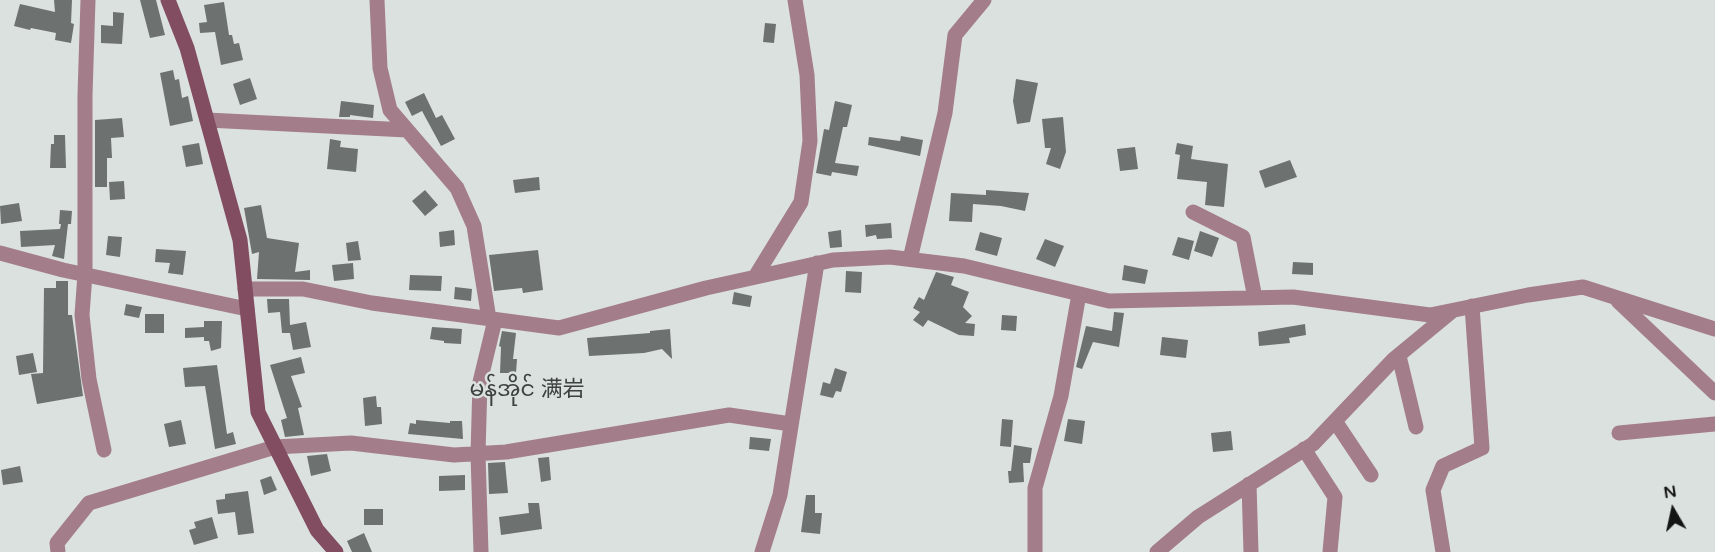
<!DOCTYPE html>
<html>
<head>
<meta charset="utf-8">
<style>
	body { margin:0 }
	#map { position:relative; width:1715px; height:552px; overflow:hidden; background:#dbe1df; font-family:"Varela Round",sans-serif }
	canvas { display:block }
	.north { position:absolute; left:1643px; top:480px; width:60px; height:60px; -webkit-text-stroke:4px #dbe1df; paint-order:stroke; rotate:351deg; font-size:16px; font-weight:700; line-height:24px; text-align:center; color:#131514 }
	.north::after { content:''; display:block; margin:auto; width:21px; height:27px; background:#131514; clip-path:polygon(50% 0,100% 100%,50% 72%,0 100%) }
</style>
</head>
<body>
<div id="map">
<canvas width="1715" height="552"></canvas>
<div class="north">N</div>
</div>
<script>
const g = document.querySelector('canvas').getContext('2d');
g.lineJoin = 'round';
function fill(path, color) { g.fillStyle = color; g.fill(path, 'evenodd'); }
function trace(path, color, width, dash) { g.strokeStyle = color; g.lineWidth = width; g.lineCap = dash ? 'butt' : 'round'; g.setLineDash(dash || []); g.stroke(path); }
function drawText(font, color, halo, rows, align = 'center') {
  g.font = font + ' "Varela Round","Noto Sans SC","Noto Sans Myanmar",sans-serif'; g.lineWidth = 5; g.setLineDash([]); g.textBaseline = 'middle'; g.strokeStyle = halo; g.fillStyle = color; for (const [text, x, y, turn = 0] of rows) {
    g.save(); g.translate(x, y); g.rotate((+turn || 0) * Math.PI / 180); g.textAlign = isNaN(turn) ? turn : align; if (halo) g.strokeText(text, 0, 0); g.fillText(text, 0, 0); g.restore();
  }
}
fill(new Path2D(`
	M54 0H72L71 23 74 24 71 43 55 40 56 33 31 28 30 30 14 26 20 4 55 12Z
	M140 0H156L165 35 150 38Z
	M224 2 229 35H232L234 44 239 43 243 60 221 65 215 32 200 33 199 23 207 22 204 5Z
	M113 12 124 13 122 44 101 43V25L113 26Z
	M765 23 776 24 774 43 763 42Z
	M173 70 175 80 179 79 182 98 188 96 193 121 170 126 160 73Z
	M250 78 257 99 240 105 233 84Z
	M1016 79 1038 83 1030 122 1017 124 1013 101Z
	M424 93 436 118 442 115 455 139 441 146 422 111 412 116 405 102Z
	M341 101 374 105 373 118 350 115V117H339Z
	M835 101 852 105 847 127H843L835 163 859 166 857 176 832 172 831 176 816 173 824 129 829 130Z
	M1063 117 1066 152 1060 169 1046 164 1051 148H1045L1042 119Z
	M122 118 124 137 111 138 112 158H107V187H95V120Z
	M54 135H65L66 168H50L51 144H54Z
	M901 136 923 140 920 156 868 145 869 137 900 141Z
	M330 139 341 141 340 147 358 149 356 172 327 169Z
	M199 143 203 164 186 167 182 146Z
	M1177 143 1193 146 1191 159 1228 164 1224 207 1205 205 1207 182 1177 179 1180 155 1175 154Z
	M1135 147 1138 169 1120 171 1117 149Z
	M1290 160 1297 177 1265 188 1259 171Z
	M539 177 540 190 515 193 513 180Z
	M124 181 125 199 110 200 109 182Z
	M425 190 438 205 425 216 412 201Z
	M986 190 1029 193 1025 211 1001 206 973 204 972 222 949 221 951 193 986 195Z
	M19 203 22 221 1 224 0 206Z
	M261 205 267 238 299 243 295 272 310 270V280L257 279 259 252 252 254 244 208Z
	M60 210 72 211 71 224H68L64 259 52 256 55 245 21 247 20 231 60 229 61 224H59Z
	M891 223 892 238 877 239 876 235 866 237 865 225Z
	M454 230 455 245 440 247 439 232Z
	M841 230 842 247 830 248 828 232Z
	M1200 231 1219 238 1212 257 1194 251Z
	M980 232 1002 238 997 256 975 250Z
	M108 236 122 237 120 257 106 255Z
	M1178 237 1194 241 1189 260 1172 255Z
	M1045 239 1064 246 1055 267 1036 259Z
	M358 241 361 260 348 261 346 243Z
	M156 249 186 251 183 275 168 273 170 263 155 262Z
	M538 250 543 290 523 293 522 288 494 291 489 255Z
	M1293 262 1313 263V275L1292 274Z
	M353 263 354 279 334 281 332 265Z
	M1124 265 1148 270 1145 284 1122 280Z
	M846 271 862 272 861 293 845 292Z
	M936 272 954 277 951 285 969 292 963 307 972 316 965 323 975 324 974 336 959 335 928 320 923 327 913 320 920 312 913 308 919 297 924 300Z
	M410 275 442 276 441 291 409 290Z
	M56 281H68V315H72L83 396 37 404 31 374 43 373 44 288H56Z
	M455 287 472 289 471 301 454 299Z
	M734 292 752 296 750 307 732 304Z
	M267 299H289L290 325 306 322 311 347 293 350 290 333H282L280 312 268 313Z
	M126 304 142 307 139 318 124 315Z
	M1114 312 1124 313 1119 347 1093 342 1082 369 1076 367 1086 326 1112 331Z
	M145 314H164V333H145Z
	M1002 315 1017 316 1016 331 1001 330Z
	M204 321H222L221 348 211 351 209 341H204V337L185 338V328L204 327Z
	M1305 324 1306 335 1289 338 1290 343 1259 346 1258 332Z
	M432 327 462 329 461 344 444 343V341L430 339Z
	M670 329 672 359 662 349 644 353 589 356 587 338 650 333V331Z
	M502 331 516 333 513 359H517L516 373H500L501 347 499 346Z
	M1162 337 1188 340 1186 358 1160 355Z
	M33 353 37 372 19 375 16 356Z
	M301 357 305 373 291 376 302 407 298 408 304 435 285 437 281 420 287 418 270 365Z
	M217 365 227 434 233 432 236 444 215 449 205 386 185 387 183 368Z
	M835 368 847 372 841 392 836 391 833 398 820 395 823 382 830 384Z
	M376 396 377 407H381L382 424 365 426 363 398Z
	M1002 419 1013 420 1011 447 1000 446Z
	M1068 419 1085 421 1082 444 1064 441Z
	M181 420 186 444 169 447 164 424Z
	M416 420 450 423V421H462L463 439 408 434 410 423 416 424Z
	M1231 431 1233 450 1213 452 1211 433Z
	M750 437 771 439 769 451 749 449Z
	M1014 445 1032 448 1030 463H1023L1024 482 1009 483 1008 471H1011Z
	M327 454 331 471 311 476 307 456Z
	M549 457 551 480 541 482 538 458Z
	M505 462 508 493 489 494 488 463Z
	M20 466 23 482 3 485 1 470Z
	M465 475V490L439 491V476Z
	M271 476 277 490 264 495 260 480Z
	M248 491 254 533 238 535 235 512 218 514 216 500 225 499V494Z
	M806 495H815V513H822L820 534 801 532Z
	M528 503H539L542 529 501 535 499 517 529 513Z
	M364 509H383V525H364Z
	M212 517 218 538 194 545 189 530 196 528 194 522Z
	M364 533 372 552H352L347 541Z`), '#6d7270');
trace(new Path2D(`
	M88 0 85 95V274L82 315 89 379 104 450
	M377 0 380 68 390 110 457 188 474 226 489 319
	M207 120 407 130
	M1193 212 1243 237 1255 298
	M0 253 63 270 247 309
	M910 259 945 113 955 35 984 0
	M755 277 801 202 810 141 807 75 795 0
	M245 289H303L372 303 559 328 706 288 833 260 890 257 964 266 1109 301 1293 297 1430 315 1528 295 1583 287 1715 329
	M1618 301 1715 393
	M1399 356 1416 427
	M1335 421 1371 475
	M1619 433 1715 424
	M1304 449 1335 497 1330 552
	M1249 484 1251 552
	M58 552 57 543 89 503 275 447 351 443 454 455 506 452 729 415 791 424
	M481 552 478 454 480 382 495 320
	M762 552 780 495 817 263
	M1035 552V488L1061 396 1079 294
	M1157 552 1198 517 1313 444 1394 359 1451 312
	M1443 552 1433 490 1443 466 1482 448 1472 306`), '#a37d8a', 15);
trace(new Path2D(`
	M168 0 187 48 240 240 258 412 317 530 336 552`), '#834d61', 15);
drawText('22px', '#3d4240', '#dbe1df', [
	["မန်အိုင် 满岩",527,390]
]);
</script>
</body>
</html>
